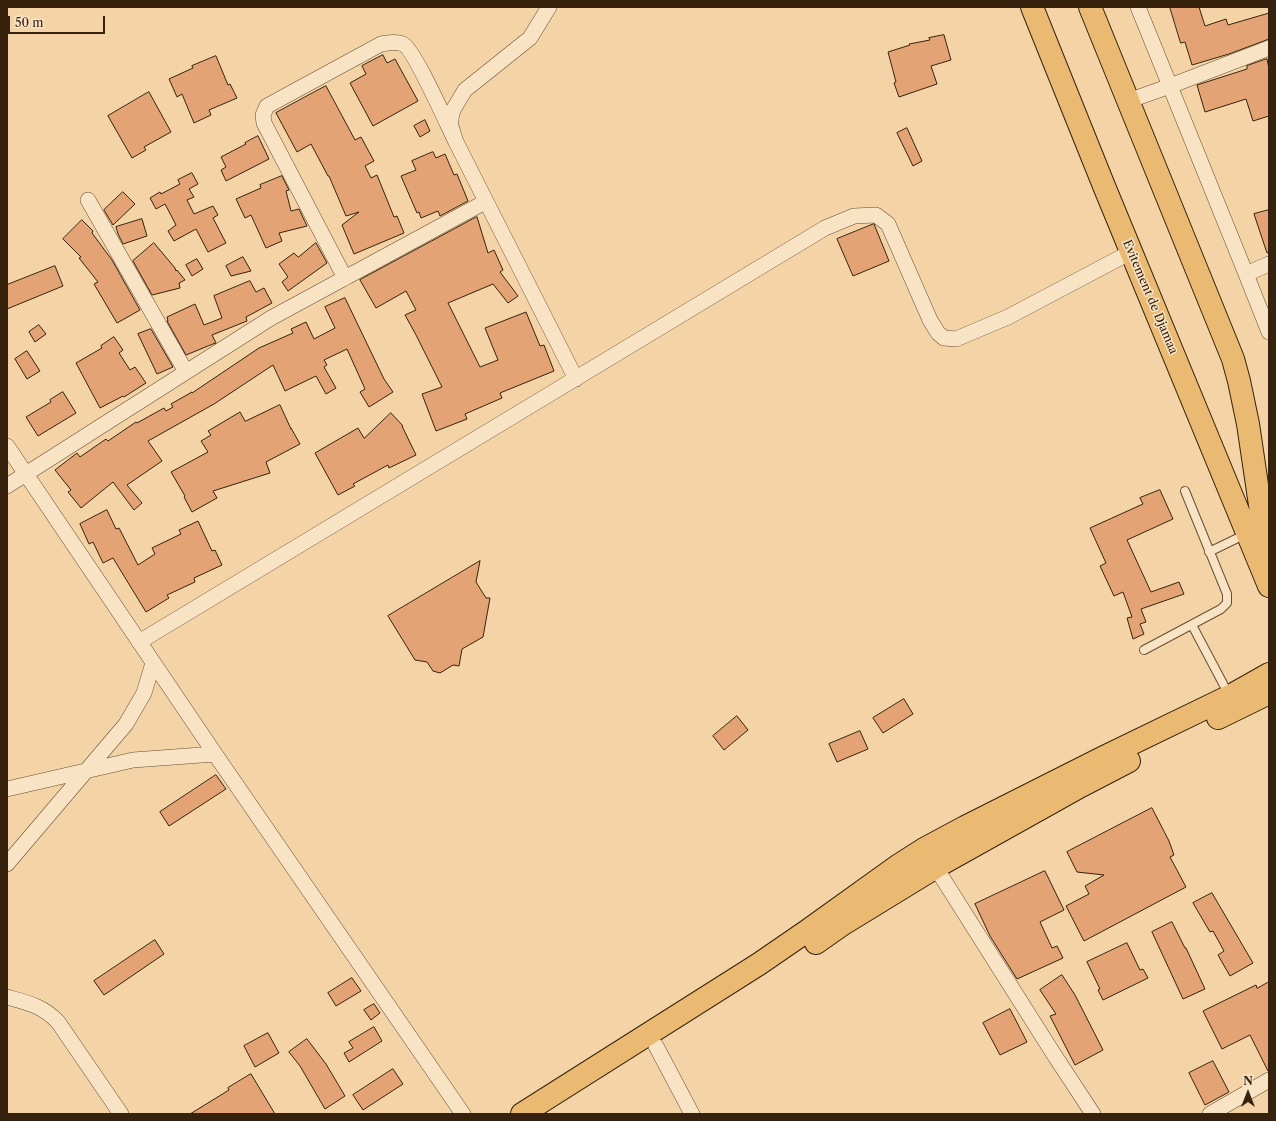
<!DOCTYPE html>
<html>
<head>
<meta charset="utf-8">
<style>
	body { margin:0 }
	#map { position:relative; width:1276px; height:1121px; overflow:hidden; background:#f4d4a6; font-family:"Libre Caslon Text",serif }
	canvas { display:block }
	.frame { position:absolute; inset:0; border:8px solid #36220d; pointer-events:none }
	.north { position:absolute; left:1228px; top:1073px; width:40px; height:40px; -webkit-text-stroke:3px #f8e3c5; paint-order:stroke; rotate:0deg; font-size:11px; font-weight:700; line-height:16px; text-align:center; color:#36220d }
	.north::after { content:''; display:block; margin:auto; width:14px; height:18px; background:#36220d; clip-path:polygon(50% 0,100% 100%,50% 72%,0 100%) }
	.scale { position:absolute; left:8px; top:16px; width:97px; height:18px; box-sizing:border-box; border:2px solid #36220d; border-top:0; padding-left:5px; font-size:12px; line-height:14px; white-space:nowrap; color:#36220d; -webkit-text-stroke:3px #f8e3c5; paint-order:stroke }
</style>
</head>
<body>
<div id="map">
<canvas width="1276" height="1121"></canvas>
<div class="frame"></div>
<div class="north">N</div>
<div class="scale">50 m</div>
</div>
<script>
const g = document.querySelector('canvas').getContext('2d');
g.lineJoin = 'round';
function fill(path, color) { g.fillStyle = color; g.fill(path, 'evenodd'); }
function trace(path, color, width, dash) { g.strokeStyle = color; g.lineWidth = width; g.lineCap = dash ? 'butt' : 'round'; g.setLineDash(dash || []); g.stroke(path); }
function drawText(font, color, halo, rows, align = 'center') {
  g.font = font + ' "Libre Caslon Text",serif'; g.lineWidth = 3; g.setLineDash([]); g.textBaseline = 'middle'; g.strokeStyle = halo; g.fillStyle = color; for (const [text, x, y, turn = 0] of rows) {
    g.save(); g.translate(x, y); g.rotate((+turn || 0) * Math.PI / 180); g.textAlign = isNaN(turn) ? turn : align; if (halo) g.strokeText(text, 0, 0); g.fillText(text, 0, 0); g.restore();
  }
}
const building = new Path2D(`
	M1170 7H1199L1205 26 1226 19 1228 25 1269 13V39L1229 54 1192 65 1185 42 1181 43Z
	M944 35 951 60 931 66 937 84 899 97 894 83 896 82 888 52 910 45 909 44 930 40 929 38Z
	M383 55 387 63 395 59 418 101 373 126 350 83 366 74 362 66Z
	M216 56 228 85 230 84 237 98 209 110 211 115 194 123 182 94 177 97 169 79 193 68 192 66Z
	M1267 59 1269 69V116L1253 121 1246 99 1205 112 1197 85 1247 69V66Z
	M326 86 355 140 361 137 374 161 365 166 371 178 377 175 394 217 397 216 404 233 354 254 342 225 359 212 346 216 329 176H328L311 144 297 152 276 113Z
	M149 92 171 132 144 147 146 150 132 158 108 116Z
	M425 120 430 131 420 137 414 126Z
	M907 128 922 161 913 166 897 133Z
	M258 136 269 159 226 181 221 170 226 167 221 157 246 144 245 143Z
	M433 152 436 158 445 154 454 175 457 174 468 201 440 216 438 211 421 218 419 212 417 213 401 176 416 170 412 161Z
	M192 173 198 184 189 189 194 197 187 200 194 214 213 206 218 215 213 218 226 243 208 252 196 229 174 241 168 231 176 225 165 204 156 209 150 198 160 192 161 194 180 184 178 180Z
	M282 176 289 190 286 191 291 211 299 209 307 226 279 233 282 241 266 248 251 215 245 218 236 199 261 188 260 185Z
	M123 192 135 204 113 225 104 210Z
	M1269 210V252L1267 253 1254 214Z
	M477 217 488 253 494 250 503 270 500 272 518 296 508 303 493 284 448 303 480 367 498 360 485 328 526 312 540 346 544 345 554 371 500 393 502 398 465 414 467 419 436 431 422 394 442 387 416 335 405 315 416 310 406 291 376 308 360 280Z
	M142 219 147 236 123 244 118 234 116 227Z
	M82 220 93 231 92 233 112 260 140 310 117 323 94 284 98 282 79 258 81 257 63 239Z
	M874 224 889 261 853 276 837 239Z
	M154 243 175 268 176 271 177 270 185 280 179 283 180 288 152 295 133 261Z
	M316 243 327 263 288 291 282 282 288 277 279 264 294 253 298 257Z
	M243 257 251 271 231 276 226 266Z
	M197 259 203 269 192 276 186 265Z
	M55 266 63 286 7 309V285Z
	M250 281 256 292 264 288 272 303 246 317 247 321 212 335 216 343 213 344 186 355 167 321H168L167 317 195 304 204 325 222 318 214 296Z
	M345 298 384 379 393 392 369 407 360 392 365 389 347 349 324 360 327 365 324 367 336 388 326 394 316 376 285 391 273 365 214 404 148 441 162 461 127 485 142 503 134 510 113 482 81 508 68 492 71 490 55 470 77 453 80 457 106 439 108 441 136 422 137 423 164 408 166 411 173 407 171 404 192 392V393L259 348 293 333 291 329 306 322 314 339 335 328 325 307Z
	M39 325 46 334 35 342 29 332Z
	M151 329 173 367 157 374 138 334Z
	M114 337 123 350 119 353 130 370 135 367 146 383 124 397 123 396 100 408 76 363 102 348 101 346Z
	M27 351 40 371 27 379 15 359Z
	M63 392 76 413 38 436 26 417 51 402 50 400Z
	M280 405 291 429V428L300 444 266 462 270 473 213 491 217 498 192 512 184 497 185 496 171 472 208 452 201 441 211 435 208 431 240 412 245 421Z
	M391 413 403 426H402L416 455 389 468 388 465 353 484 355 486 338 495 315 453 358 428 364 438Z
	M1160 490 1173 519 1127 540 1151 592 1179 582 1184 594 1141 609 1146 622 1140 624 1144 634 1133 639 1127 618 1132 617 1123 592 1114 596 1100 566 1106 563 1090 528 1143 504 1140 498Z
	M107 510 116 529 119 528 138 565 155 554 152 548 181 534 179 530 198 521 212 551 215 550 222 565 194 578 195 582 167 595 169 598 146 612 113 558 103 563 93 542 89 544 80 524Z
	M480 561 476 582 486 598H490L483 637 462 649 459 666 453 665 440 673 433 671 427 662 415 660 388 616Z
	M904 699 913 714 883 733 873 718Z
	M737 716 748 730 724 750 713 736Z
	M860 731 868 749 837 762 829 744Z
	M216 775 226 789 169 826 160 812Z
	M1152 808 1169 841 1174 855 1170 857 1186 887 1084 941 1066 906 1089 894 1085 886 1104 875 1077 872 1067 852Z
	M1045 871 1064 910 1040 922 1052 948 1057 946 1063 958 1017 979 990 936 975 904Z
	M1212 893 1253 963 1230 976 1218 955 1224 951 1213 931 1210 932 1193 903Z
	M1172 922 1185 948H1186L1205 989 1183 999 1152 932Z
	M155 940 164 954 104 995 94 981Z
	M1127 943 1140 970 1143 969 1148 978 1103 1000 1098 990 1100 989 1087 962Z
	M1062 975 1075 995 1103 1050 1075 1065 1050 1016 1056 1014 1040 990Z
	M352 978 361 991 336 1006 328 993Z
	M1269 982V1071H1268L1250 1035 1222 1049 1203 1011 1256 985 1257 988Z
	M374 1004 380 1013 371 1020 364 1010Z
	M1010 1009 1027 1042 1000 1055 983 1023Z
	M374 1027 382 1041 349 1062 344 1053 353 1048 349 1042Z
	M268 1033 279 1053 255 1067 244 1046Z
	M307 1039 326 1064 345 1096 325 1109 300 1066 289 1052Z
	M1213 1061 1229 1092 1205 1105 1189 1073Z
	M393 1069 403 1084 363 1110 353 1095Z
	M251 1074 275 1114H190L229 1090 228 1088Z`);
fill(building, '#e3a375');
trace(building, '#36220d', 1);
const lane = new Path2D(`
	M1209 552 1246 534
	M1192 625 1229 695
	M1144 650 1221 609 1227 603V594L1185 491`);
const street = new Path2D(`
	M549 7 530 38 465 90 453 110 450 123 456 142 576 379
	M1138 7 1246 274 1269 332
	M1128 101 1170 86 1269 48
	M88 200 186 372
	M1246 274 1269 264
	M345 278 264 123 263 115 267 106 381 44C388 43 396 41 403 44 414 49 448 126 456 142
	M7 446 215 754 463 1114
	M7 486 271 318 485 202
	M139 642 825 228 854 216 876 215 888 224 930 320 938 333 944 338 956 339 1008 317 1131 252
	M7 789 133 760 215 754
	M931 860 1053 1053 1093 1114
	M7 864 126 724 144 693 153 663
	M7 997C28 1003 43 1006 58 1022L121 1114
	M656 1046 692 1114
	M1210 1114 1269 1080`);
const primary = new Path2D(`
	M1032 7 1104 186 1269 586
	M1090 7 1233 359 1239 381 1248 424 1265 539 1269 556
	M1218 718 1269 693
	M816 943 843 924 936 867 1081 786 1129 761
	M522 1114 759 964 807 931 899 865 924 849 965 827 1104 757 1230 696 1269 674`);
trace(lane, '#664e33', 10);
trace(street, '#664e33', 16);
trace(primary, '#36220d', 24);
trace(lane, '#f8e3c5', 8);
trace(street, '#f8e3c5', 15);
trace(primary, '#eaba73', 22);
drawText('12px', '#36220d', '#f8e3c5', [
	["Evitement de Djamaa",1150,297,67]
]);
</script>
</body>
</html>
